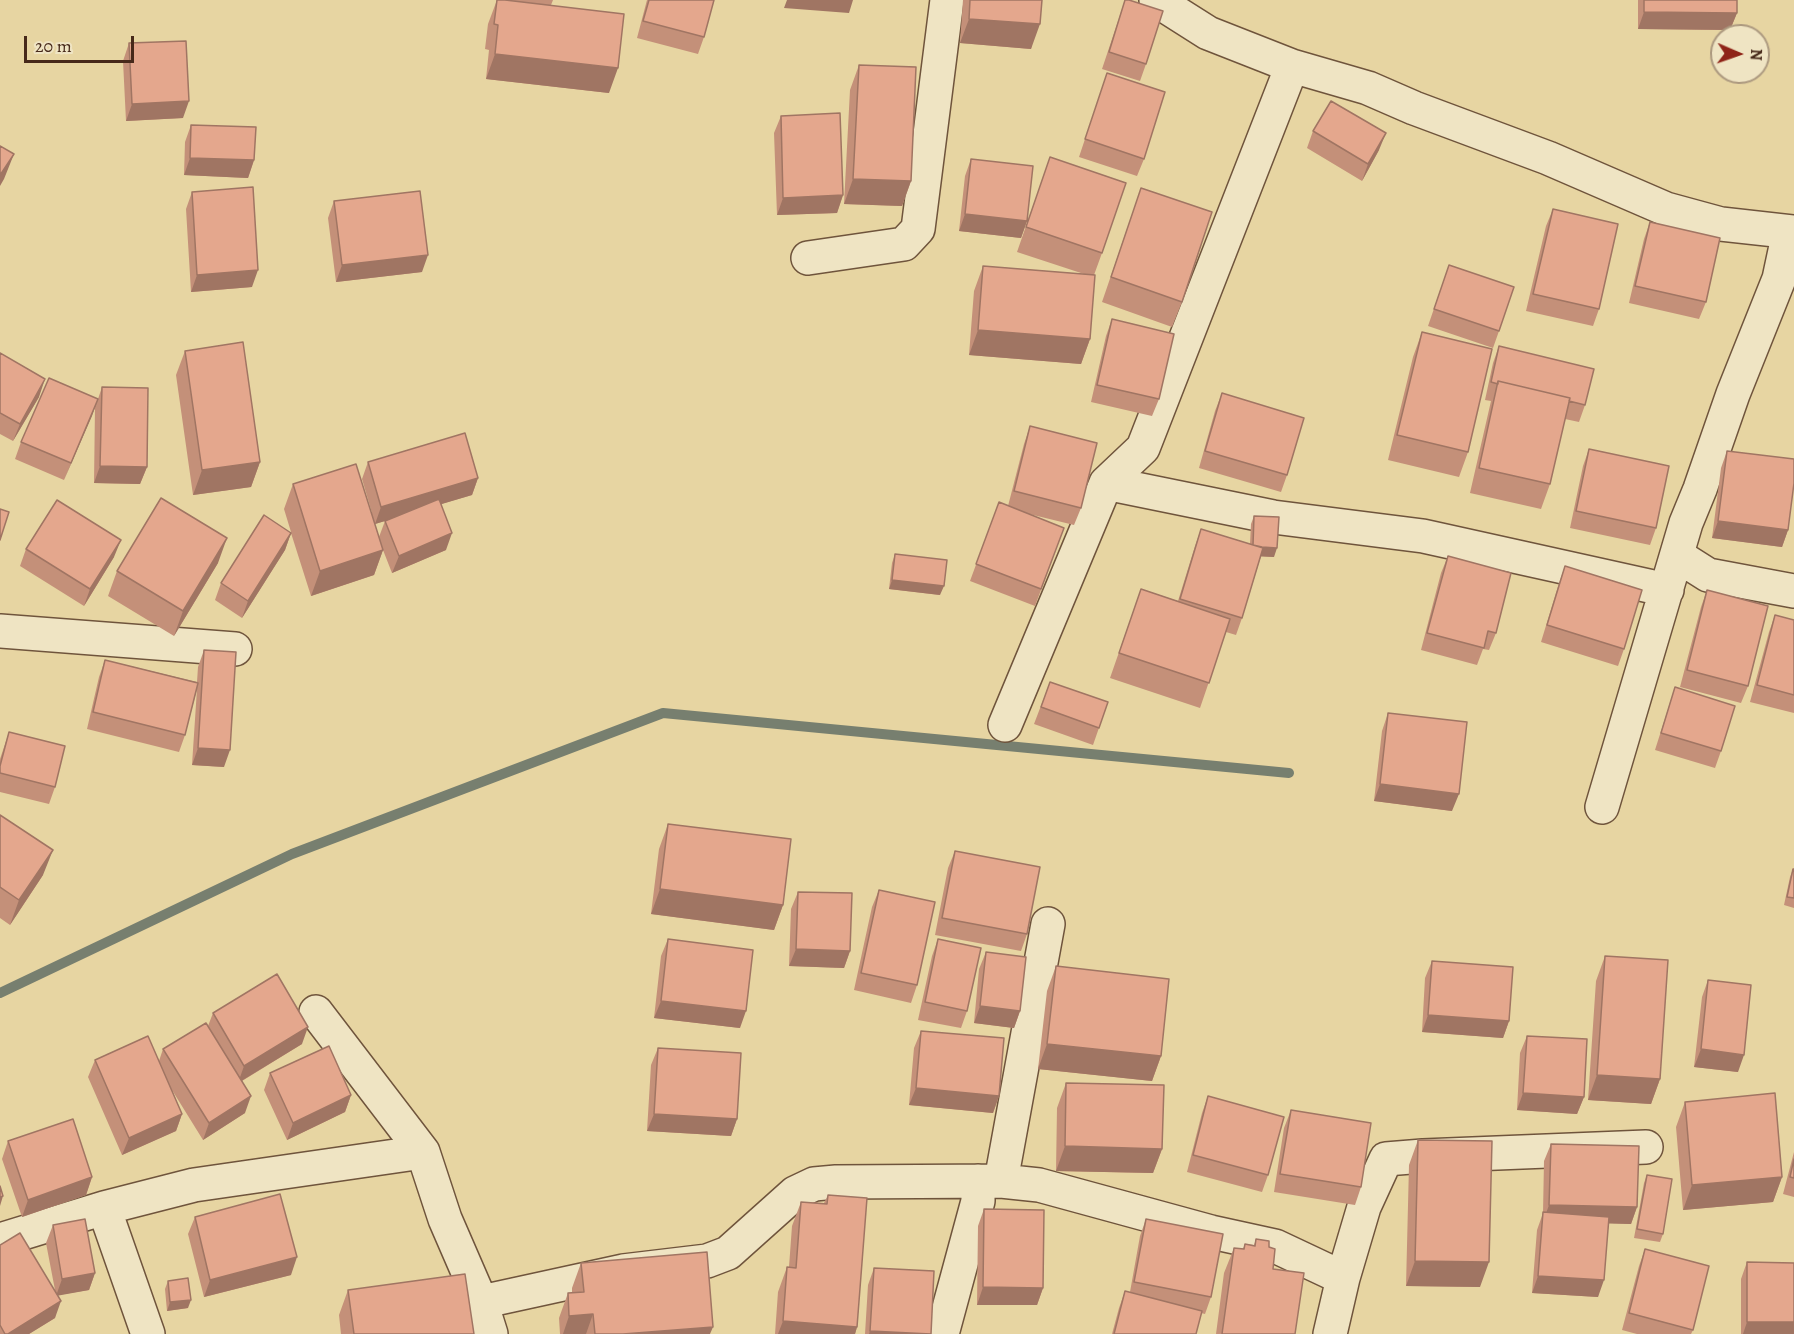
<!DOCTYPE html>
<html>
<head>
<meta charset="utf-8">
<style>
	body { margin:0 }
	#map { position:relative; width:1794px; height:1334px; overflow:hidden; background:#e7d5a2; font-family:Alegreya,serif }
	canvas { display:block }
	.north { position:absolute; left:1710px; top:24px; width:60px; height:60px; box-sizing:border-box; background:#efe4c3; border:2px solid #ac997f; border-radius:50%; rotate:92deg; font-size:16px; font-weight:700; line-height:24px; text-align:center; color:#47291a }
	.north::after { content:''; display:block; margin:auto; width:21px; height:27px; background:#8f2418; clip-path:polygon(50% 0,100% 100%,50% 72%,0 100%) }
	.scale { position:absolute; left:24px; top:36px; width:110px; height:27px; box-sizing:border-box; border:3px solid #47291a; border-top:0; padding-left:8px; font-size:18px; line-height:21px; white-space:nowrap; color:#47291a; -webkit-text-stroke:4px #efe4c3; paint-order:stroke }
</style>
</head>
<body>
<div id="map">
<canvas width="1794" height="1334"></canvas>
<div class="north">N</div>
<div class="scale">20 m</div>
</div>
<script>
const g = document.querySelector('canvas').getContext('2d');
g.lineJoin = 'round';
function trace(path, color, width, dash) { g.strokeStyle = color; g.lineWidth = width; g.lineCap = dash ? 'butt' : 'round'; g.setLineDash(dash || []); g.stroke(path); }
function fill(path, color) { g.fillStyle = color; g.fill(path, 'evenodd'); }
trace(new Path2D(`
	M0 993 292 854 663 713 1289 773`), '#777f6f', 10);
const minor = new Path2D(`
	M1156 0 1208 33 1292 66 1368 88 1414 108 1548 158 1666 209 1721 224 1794 232
	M808 258 904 244 918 229 947 0
	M1106 483 1273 517 1423 536 1667 590
	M1678 556 1708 575 1794 591
	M0 631 235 649
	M1005 725 1106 483 1143 448 1292 66
	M1602 807 1686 523 1700 489 1733 394 1779 279 1789 232
	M316 1012 423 1152 445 1219 481 1302 491 1334
	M1001 1181 1048 924
	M104 1208 148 1334
	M0 1240 104 1208 194 1185 423 1152
	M481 1302 623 1271 707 1261 728 1253 795 1193 814 1184 836 1182 1001 1181 1039 1185 1211 1232 1275 1246 1343 1278
	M942 1334 978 1201V1181
	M1330 1334 1343 1278 1364 1207 1386 1159 1423 1156 1646 1147`);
trace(minor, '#6f543c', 36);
trace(minor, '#efe4c3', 33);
fill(new Path2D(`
	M497 0H553L551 5 609 93 486 79 489 50 485 49 488 24Z
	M647 0H714L704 37 698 54 637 38Z
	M963 0H1042L1031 49 960 43Z
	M1125 0 1146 64 1140 81 1102 69Z
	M1638 0H1737V13L1730 30 1638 29Z
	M129 43 183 118 126 121 123 61Z
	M859 65 911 181 902 206 844 204 850 90Z
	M1107 73 1144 159 1137 176 1079 157Z
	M781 116 843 195 837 213 777 215 774 133Z
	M191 125 254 160 248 178 184 175 185 142Z
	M1313 131 1379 150 1362 181 1307 148Z
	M1050 157 1102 253 1094 275 1090 339 1081 364 969 355 974 291 983 266 1084 274 1017 252Z
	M971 159 1027 221 1021 238 959 231 965 176Z
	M1141 188 1182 302 1172 327 1102 302Z
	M192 192 252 287 191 292 186 209Z
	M334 201 422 272 336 282 328 218Z
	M1553 209 1599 309 1593 326 1526 311 1546 226Z
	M1650 222 1706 302 1699 319 1629 303 1644 239Z
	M1449 265 1499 331 1493 348 1428 326Z
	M1112 319 1159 399 1152 416 1091 402 1106 336Z
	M1422 332 1468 452 1459 477 1388 460 1413 357Z
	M1499 346 1585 405 1579 422 1565 419 1550 484 1541 509 1470 493 1491 401 1485 400 1493 363Z
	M185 351 260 462 251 487 193 495 176 375Z
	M0 353 39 397 13 441 0 434Z
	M102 387 147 467 140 484 94 483 95 407 64 480 15 459 21 442 98 399Z
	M1222 393 1287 475 1281 492 1199 468 1215 411Z
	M1030 426 1081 508 1074 525 1025 513 1064 528 1035 606 970 581 999 502 1008 506 1024 444Z
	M1589 449 1656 528 1650 545 1570 528 1583 466Z
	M1727 451 1788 530 1782 547 1712 538 1721 468Z
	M368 462 478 478 472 495 441 504 446 550 392 573 383 550 374 575 311 596 291 533 285 550 242 618 215 600 221 583 291 532 284 509 293 484 372 513 362 479ZM388 520 385 521 379 537 375 524Z
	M1254 516 1274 557 1261 556 1242 618 1236 635 1226 632 1200 708 1110 678 1141 589 1178 601 1195 546 1201 529 1250 544 1251 524Z
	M26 549 114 557 84 606 20 566Z
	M895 554 940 595 889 589 892 563Z
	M1448 556 1496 633 1489 650 1483 649 1477 665 1421 650 1441 573Z
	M218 563 174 636 108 596 117 571Z
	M1565 566 1624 649 1618 666 1541 642 1559 583Z
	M1707 590 1748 686 1741 703 1680 687 1701 607Z
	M1775 615 1794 620V713L1750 702 1769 632Z
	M204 650 224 767 192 765 197 689 185 735 179 752 87 729 99 677 105 660 197 682 198 667Z
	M1050 682 1108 702 1093 745 1034 724Z
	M1675 687 1721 751 1715 768 1655 750Z
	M1388 713 1452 811 1374 801 1382 731Z
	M9 732 55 787 49 804 0 792V759Z
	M0 815 43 875 10 925 0 918Z
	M668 824 783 905 774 930 651 914 659 849Z
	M955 851 1027 934 1021 951 935 935 948 868Z
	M1793 869H1794V908L1784 905 1790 877Z
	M879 890 917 985 911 1003 854 990 872 907Z
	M798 892 850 951 844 968 789 966 791 909Z
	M668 939 740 1028 654 1018 661 956Z
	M938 939 967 1011 961 1028 918 1020 932 956Z
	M986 952 1020 1011 1014 1028 974 1023 979 969Z
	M1605 956 1660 1079 1651 1104 1588 1100 1596 981Z
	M1432 961 1509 1021 1503 1038 1422 1032 1425 978Z
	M1056 966 1161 1056 1152 1081 1038 1069 1047 991Z
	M1708 980 1738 1072 1694 1067 1702 997Z
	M213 1013 302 1044 242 1081 245 1113 203 1140 172 1090 182 1114 176 1131 122 1155 88 1077 95 1060 159 1061 163 1049 208 1026Z
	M921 1031 999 1096 993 1113 909 1105 914 1048Z
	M1527 1036 1584 1097 1577 1114 1517 1110 1520 1053Z
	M658 1048 737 1119 731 1136 647 1131 651 1065Z
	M270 1073 351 1095 345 1112 287 1140 264 1090Z
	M1066 1083 1162 1149 1153 1173 1056 1171 1057 1108Z
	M1208 1096 1268 1175 1262 1192 1187 1172 1202 1113Z
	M1685 1102 1782 1177 1773 1202 1683 1210 1676 1127Z
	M1291 1110 1361 1187 1355 1205 1274 1192 1284 1128Z
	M1418 1140 1480 1287 1406 1286 1409 1165Z
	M8 1141 92 1177 86 1195 22 1217 2 1159Z
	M1551 1144 1637 1207 1631 1224 1609 1223 1598 1297 1532 1293 1537 1230 1543 1213 1544 1161Z
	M1794 1152V1197L1783 1194Z
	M1647 1175 1663 1234 1660 1242 1634 1238 1644 1183Z
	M828 1195 857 1327 855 1334H775L778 1292 787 1267H789L792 1226 801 1202 824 1203Z
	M984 1209 1043 1288 1037 1305H977L978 1226Z
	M195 1217 291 1275 204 1297 188 1234Z
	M1146 1219 1211 1297 1205 1314 1201 1313 1196 1334H1112L1119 1308 1125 1291 1130 1292 1140 1236Z
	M53 1225 95 1273 89 1290 58 1295 55 1318 29 1334H0V1245L55 1290 46 1243Z
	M1256 1239 1269 1247 1273 1269 1295 1334H1216L1224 1273 1234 1248 1243 1249 1245 1244 1254 1245Z
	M1645 1249 1693 1330 1691 1334H1637L1622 1330 1639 1266Z
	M1747 1262 1794 1334H1741V1279Z
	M581 1263 710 1334H560L559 1318 568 1293H572V1288Z
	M874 1268 931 1334H865L868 1285Z
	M168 1281 188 1308 167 1311 165 1289Z
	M348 1290 474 1334H341L339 1315Z`), '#c49079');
fill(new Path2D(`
	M787 0H853L849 13 784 8Z
	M1644 12 1737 13 1730 30 1638 29Z
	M969 19 1040 24 1031 49 960 43Z
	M495 54 618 68 609 93 486 79Z
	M189 101 183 118 126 121 132 104Z
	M1386 133 1379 150 1362 181 1368 164Z
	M14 154 4 179 0 186V175Z
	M190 158 254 160 248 178 184 175Z
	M853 179 911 181 902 206 844 204Z
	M843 195 837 213 777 215 783 198Z
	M965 214 1027 221 1021 238 959 231Z
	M428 255 422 272 336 282 342 265Z
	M258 270 252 287 191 292 197 275Z
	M978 330 1090 339 1081 364 969 355Z
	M45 379 39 397 13 441 20 424Z
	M98 399 92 416 64 480 71 463Z
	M260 462 251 487 193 495 202 470Z
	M100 466 147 467 140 484 94 483Z
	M478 478 472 495 375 524 381 507Z
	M1718 521 1788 530 1782 547 1712 538Z
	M291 533 285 550 242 618 248 601Z
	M452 533 446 550 392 573 399 556Z
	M227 538 218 563 174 636 183 611Z
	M121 540 114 557 84 606 90 589Z
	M1253 547 1277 548 1274 557 1250 556Z
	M383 550 374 575 311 596 320 571Z
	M892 580 944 586 940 595 889 589Z
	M198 748 230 750 224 767 192 765Z
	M1380 784 1459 794 1452 811 1374 801Z
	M53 850 43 875 10 925 19 900Z
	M660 889 783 905 774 930 651 914Z
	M796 949 850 951 844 968 789 966Z
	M661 1001 746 1011 740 1028 654 1018Z
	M980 1006 1020 1011 1014 1028 974 1023Z
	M1428 1015 1509 1021 1503 1038 1422 1032Z
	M308 1027 302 1044 238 1083 244 1066Z
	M1047 1044 1161 1056 1152 1081 1038 1069Z
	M1701 1049 1744 1055 1738 1072 1694 1067Z
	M1597 1075 1660 1079 1651 1104 1588 1100Z
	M916 1088 999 1096 993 1113 909 1105Z
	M1523 1093 1584 1097 1577 1114 1517 1110Z
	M351 1095 345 1112 287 1140 293 1123Z
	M251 1096 245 1113 203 1140 209 1123Z
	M182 1114 176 1131 122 1155 129 1138Z
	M654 1114 737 1119 731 1136 647 1131Z
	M1065 1146 1162 1149 1153 1173 1056 1171Z
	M92 1177 86 1195 22 1217 28 1200Z
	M1782 1177 1773 1202 1683 1210 1692 1185Z
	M3 1196 0 1206V1197Z
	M1549 1205 1637 1207 1631 1224 1543 1222Z
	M297 1257 291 1275 204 1297 210 1280Z
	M1415 1261 1489 1262 1480 1287 1406 1286Z
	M95 1273 89 1290 56 1296 62 1279Z
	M1538 1276 1604 1280 1598 1297 1532 1293Z
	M983 1287 1043 1288 1037 1305H977Z
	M191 1300 188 1308 167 1311 170 1302Z
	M61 1301 55 1318 29 1334H8Z
	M593 1314 586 1334H563L569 1316Z
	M783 1321 857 1327 855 1334H778Z
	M1747 1322H1794V1334H1743Z
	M713 1327 710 1334H623Z
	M870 1331 924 1334H869Z`), '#a07563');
const building = new Path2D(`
	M497 0H505L624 14 618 68 495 54 498 25 494 24Z
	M649 0H714L704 37 643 21Z
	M970 0H1042L1040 24 969 19Z
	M1125 0H1129L1163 11 1146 64 1109 52Z
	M1644 0H1737V13L1644 12Z
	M186 41 189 101 132 104 129 43Z
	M859 65 916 67 911 181 853 179Z
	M1107 73 1165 92 1144 159 1085 139Z
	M1331 101 1386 133 1368 164 1313 131Z
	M840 113 843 195 783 198 781 116Z
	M191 125 256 127 254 160 190 158Z
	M0 146 14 154 0 175Z
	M1050 157 1126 183 1102 253 1026 227Z
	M971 159 1033 166 1027 221 965 214Z
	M253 187 258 270 197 275 192 192Z
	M1141 188 1212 212 1182 302 1111 277Z
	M420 191 428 255 342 265 334 201Z
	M1553 209 1618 224 1599 309 1533 294Z
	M1650 222 1720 238 1706 302 1635 286Z
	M1449 265 1514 287 1499 331 1434 309Z
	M983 266 1095 275 1090 339 978 330Z
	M1112 319 1174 334 1159 399 1097 385Z
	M1422 332 1492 349 1468 452 1397 435Z
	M243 342 260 462 202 470 185 351Z
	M1499 346 1594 369 1585 405 1569 401 1570 398 1498 381V384L1491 382Z
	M0 353 45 379 20 424 0 413Z
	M49 378 98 399 71 463 21 442Z
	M1498 381 1570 398 1550 484 1479 468Z
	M102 387 148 388 147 467 100 466Z
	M1222 393 1304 418 1287 475 1205 451Z
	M1030 426 1097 443 1081 508 1014 491Z
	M465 433 478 478 381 507 368 462Z
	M1589 449 1669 466 1656 528 1576 511Z
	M1727 451 1794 459V483L1788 530 1718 521Z
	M356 464 383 550 320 571 293 484Z
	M161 498 227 538 183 611 117 571Z
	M439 499 452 533 399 556 385 521Z
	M57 500 121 540 90 589 26 549Z
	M999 502 1064 528 1041 589 976 564Z
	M0 509 9 512 0 540Z
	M264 515 291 533 248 601 221 583Z
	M1254 516 1279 517 1277 548 1262 547 1253 545Z
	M1201 529 1263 548 1242 618 1180 599Z
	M895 554 947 560 944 586 892 580Z
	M1448 556 1511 573 1496 633 1488 631 1484 648 1427 633Z
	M1565 566 1642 590 1624 649 1547 625Z
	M1141 589 1230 619 1209 683 1119 653Z
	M1707 590 1768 606 1748 686 1687 670Z
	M1775 615 1794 620V695L1757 685Z
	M204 650 236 652 230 750 198 748Z
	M105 660 198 683 185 735 93 712Z
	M1050 682 1108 702 1099 728 1041 707Z
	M1675 687 1735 706 1721 751 1661 733Z
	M1388 713 1467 722 1459 794 1380 784Z
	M9 732 65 746 55 787 0 773V766Z
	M0 815 53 850 19 900 0 887Z
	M668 824 791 839 783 905 660 889Z
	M955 851 1040 867 1027 934 942 918Z
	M1793 869H1794V898L1787 897Z
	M879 890 935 902 917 985 861 973Z
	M798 892 852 893 850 951 796 949Z
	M668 939 753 950 746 1011 661 1001Z
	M938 939 981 948 967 1011 925 1002Z
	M986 952 1026 957 1020 1011 980 1006Z
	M1605 956 1668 960 1660 1079 1597 1075Z
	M1432 961 1513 967 1509 1021 1428 1015Z
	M1056 966 1169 979 1161 1056 1047 1044Z
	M277 974 308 1027 244 1066 213 1013Z
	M1708 980 1751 985 1744 1055 1701 1049Z
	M206 1023 251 1096 209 1123 163 1049Z
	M921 1031 1004 1038 999 1096 916 1088Z
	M148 1036 182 1114 129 1138 95 1060Z
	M1527 1036 1587 1039 1584 1097 1523 1093Z
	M329 1046 351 1095 293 1123 270 1073Z
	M658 1048 741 1053 737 1119 654 1114Z
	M1066 1083 1164 1085 1162 1149 1065 1146Z
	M1775 1093 1782 1177 1692 1185 1685 1102Z
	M1208 1096 1284 1117 1268 1175 1193 1155Z
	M1291 1110 1371 1123 1361 1187 1280 1174Z
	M73 1119 92 1177 28 1200 8 1141Z
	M1418 1140 1492 1141 1489 1262 1415 1261Z
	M1551 1144 1639 1146 1637 1207 1549 1205Z
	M1794 1159V1178L1790 1177Z
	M1647 1175 1672 1179 1663 1234 1637 1229Z
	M0 1186 3 1196 0 1197Z
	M280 1194 297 1257 210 1280 195 1217Z
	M828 1195 867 1198 857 1327 783 1321 787 1267 796 1268 801 1202 827 1204Z
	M984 1209 1044 1210 1043 1288 983 1287Z
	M1543 1212 1609 1217 1604 1280 1538 1276Z
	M85 1219 95 1273 62 1279 53 1225Z
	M1146 1219 1223 1234 1211 1297 1134 1282Z
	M20 1233 61 1301 8 1334H5L0 1325V1245Z
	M1256 1239 1269 1241V1247L1275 1249 1273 1269 1304 1273 1295 1334H1222L1234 1248 1244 1249 1245 1244 1255 1246Z
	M1645 1249 1709 1266 1693 1330 1629 1313Z
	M707 1252 713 1327 623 1334H595L593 1314 569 1316 568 1293 584 1292 581 1263Z
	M1747 1262 1794 1263V1322H1747Z
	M874 1268 934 1271 931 1334 870 1331Z
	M465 1274 474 1334H354L348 1290Z
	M188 1278 191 1300 170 1302 168 1281Z
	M1125 1291 1202 1311 1196 1334H1114Z`);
fill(building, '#e4a78d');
trace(building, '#a07563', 1.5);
</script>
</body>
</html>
